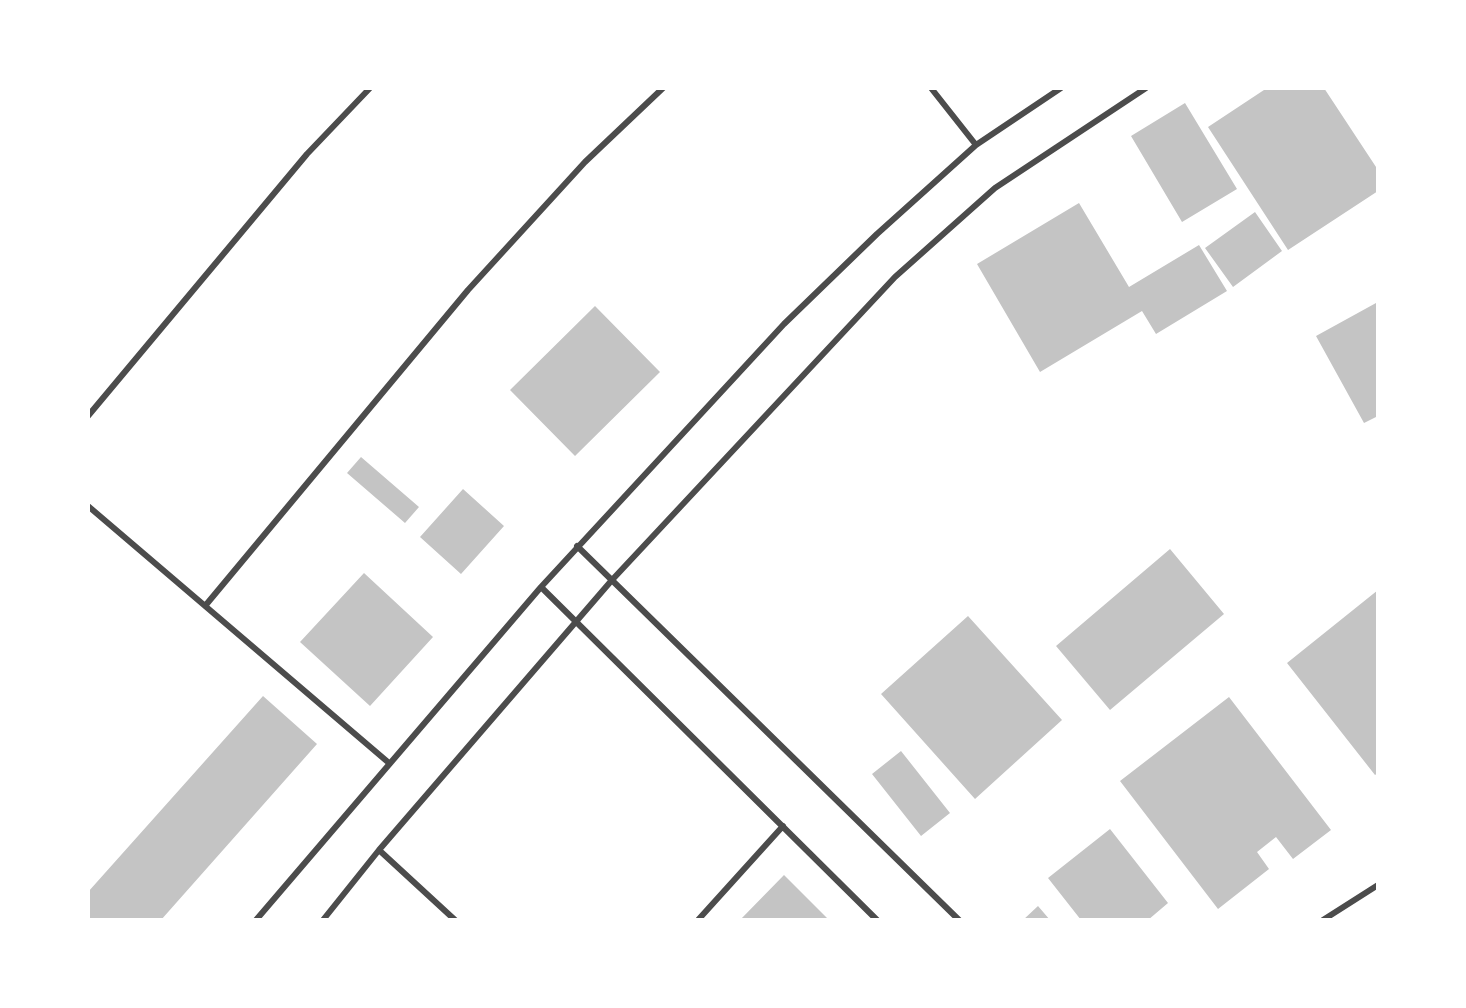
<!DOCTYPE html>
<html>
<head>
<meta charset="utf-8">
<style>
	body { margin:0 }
	#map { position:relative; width:1466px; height:1008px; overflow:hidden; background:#fff; font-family:"Roboto Condensed",sans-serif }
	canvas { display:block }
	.frame { position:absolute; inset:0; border:90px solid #fff; pointer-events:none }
</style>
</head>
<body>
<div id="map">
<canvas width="1466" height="1008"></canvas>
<div class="frame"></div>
</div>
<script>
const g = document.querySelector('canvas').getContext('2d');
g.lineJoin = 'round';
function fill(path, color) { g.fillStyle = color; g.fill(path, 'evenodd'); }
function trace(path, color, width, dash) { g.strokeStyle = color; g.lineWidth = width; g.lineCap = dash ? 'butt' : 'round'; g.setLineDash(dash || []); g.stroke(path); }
fill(new Path2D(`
	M1267 88H1324L1378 170V191L1288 250 1208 127Z
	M1185 103 1237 189 1182 222 1131 136Z
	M1079 203 1129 287 1199 245 1227 291 1156 334 1142 311 1040 372 977 264Z
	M1255 212 1282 251 1233 287 1205 248Z
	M1376 303 1378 416 1364 423 1316 336Z
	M595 306 660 372 575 456 510 390Z
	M361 457 419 507 405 523 347 473Z
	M463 489 504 526 461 574 420 537Z
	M1170 549 1224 614 1110 710 1056 646Z
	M364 573 433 637 370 706 300 642Z
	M1378 590V773L1375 775 1287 663Z
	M968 616 1062 720 975 799 881 694Z
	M263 696 317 744 161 920H88V892Z
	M1229 697 1331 830 1293 859 1276 837 1257 852 1269 869 1218 909 1120 781Z
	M901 751 950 813 921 836 872 774Z
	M1110 829 1168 903 1148 920H1081L1048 878Z
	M784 875 829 920H740Z
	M1038 906 1050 920H1023Z`), '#c4c4c4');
trace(new Path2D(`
	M931 88 976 145
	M88 416 307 154 370 88
	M88 506 389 763
	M577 546 959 920
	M541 587 877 920
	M205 606 468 290 585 162 663 88
	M379 850 455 920
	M256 920 541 587 784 324 877 234 976 145 1061 88
	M323 920 379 850 612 580 895 277 995 188 1146 88
	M698 920 783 826
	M1323 920 1378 885`), '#4c4c4c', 6);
</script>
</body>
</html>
